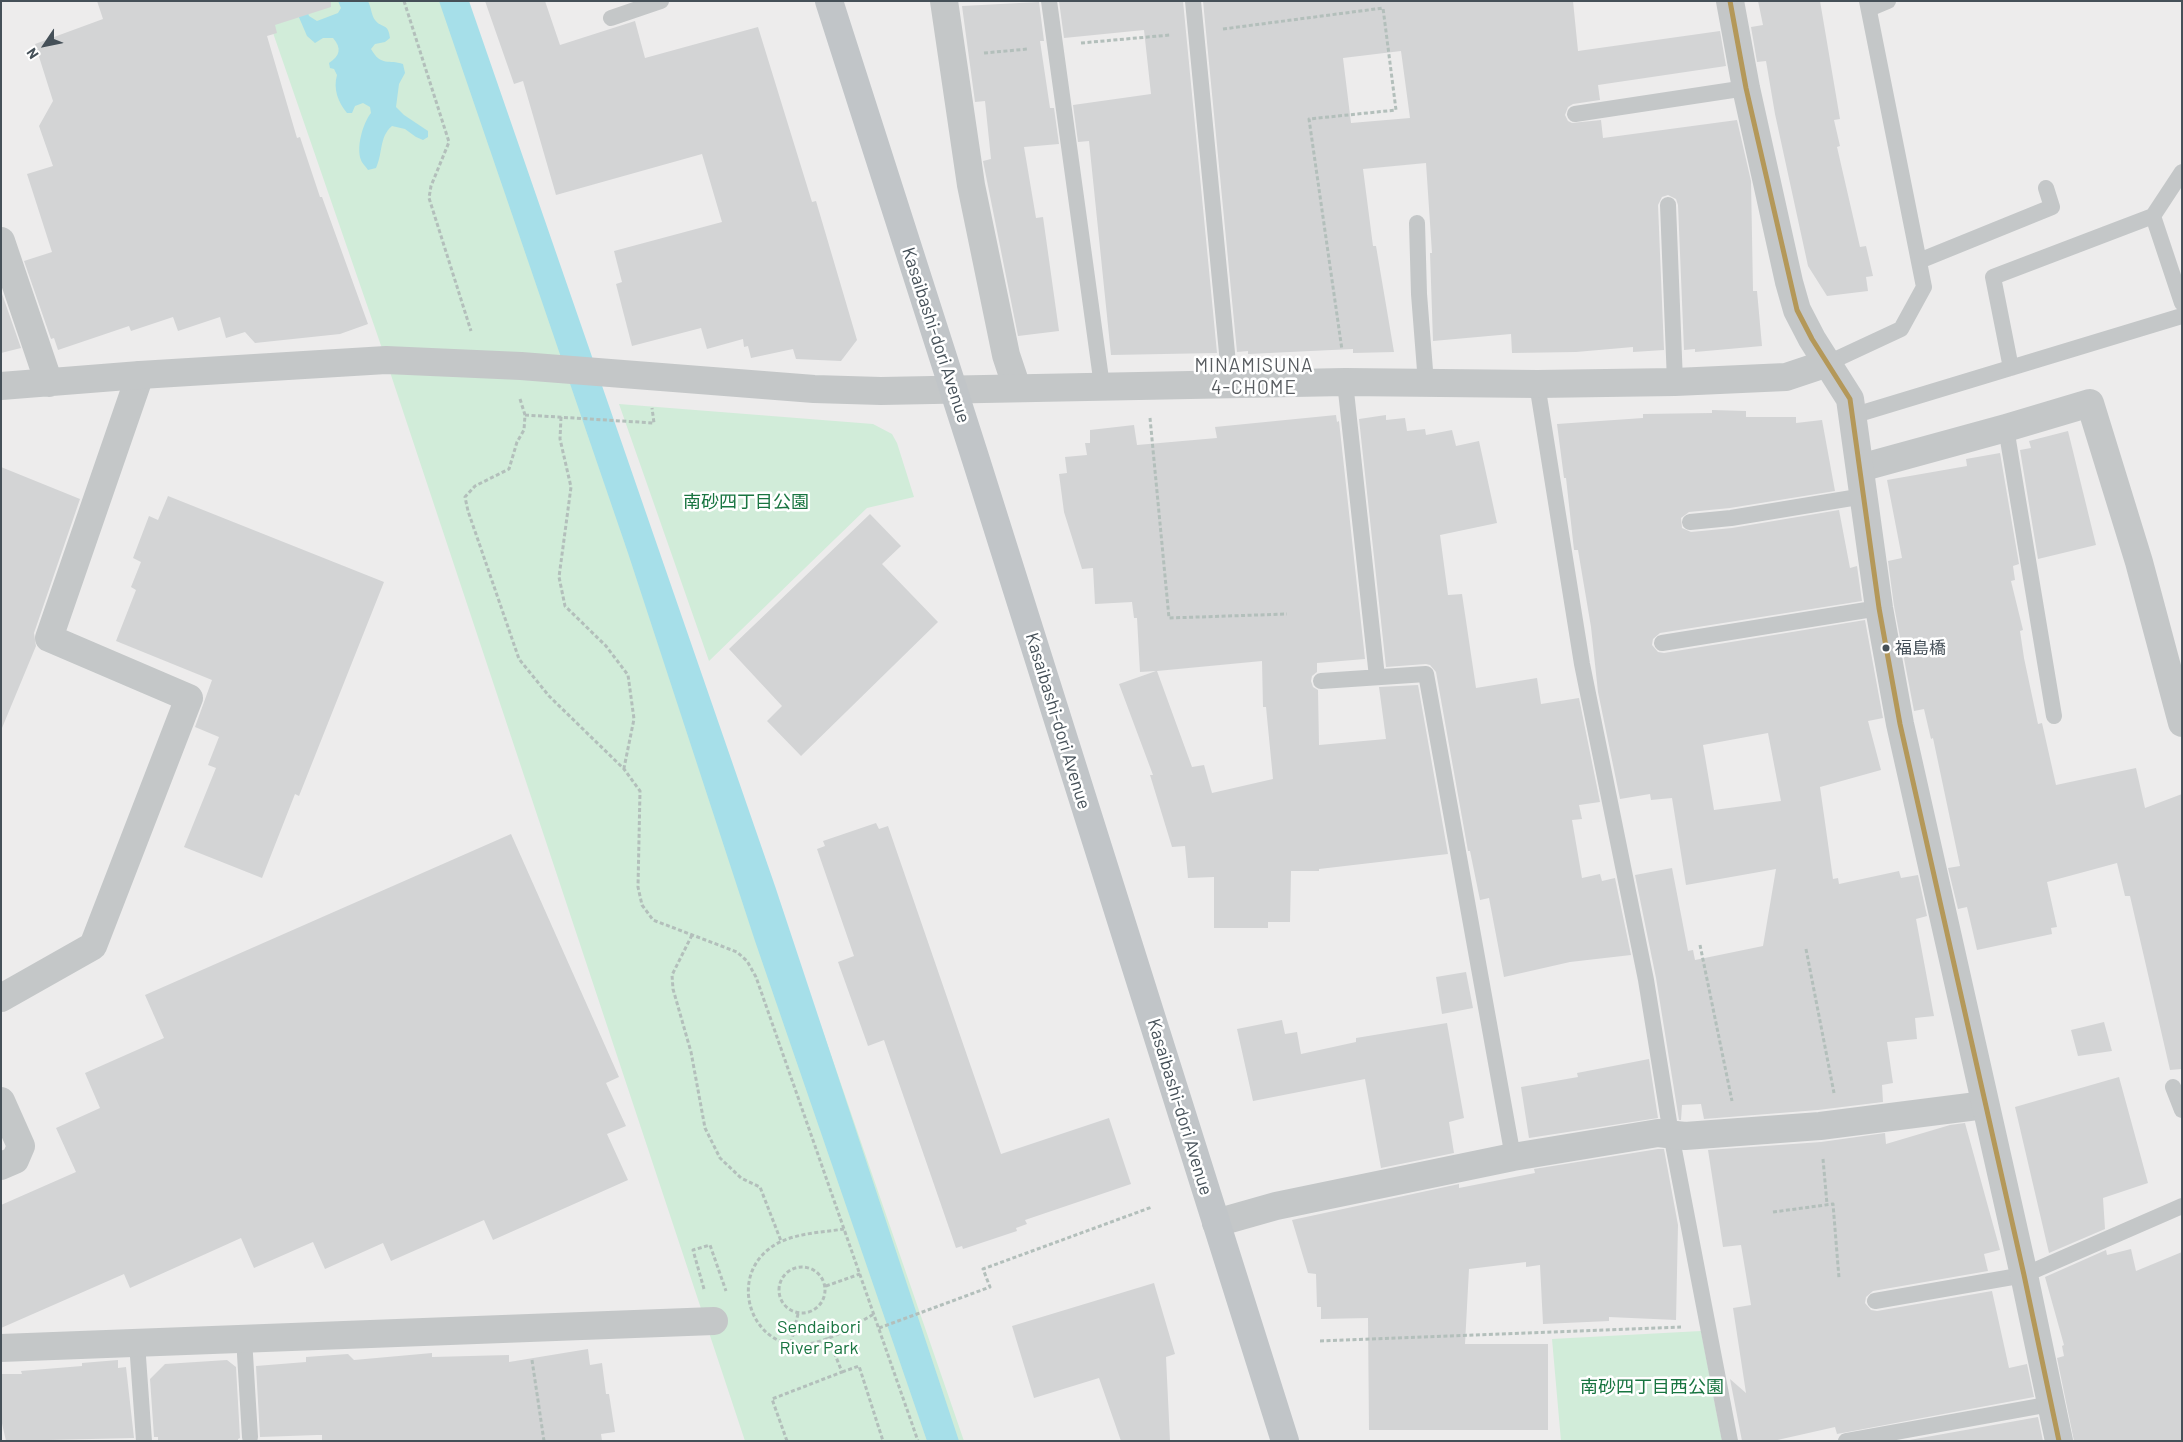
<!DOCTYPE html>
<html>
<head>
<meta charset="utf-8">
<style>
	body { margin:0 }
	#map { position:relative; width:2183px; height:1442px; overflow:hidden; background:#edecec; font-family:Barlow,sans-serif }
	canvas { display:block }
	.frame { position:absolute; inset:0; border:2px solid #455058; pointer-events:none }
	.north { position:absolute; left:20px; top:20px; width:50px; height:50px; -webkit-text-stroke:4px #fff; paint-order:stroke; rotate:236deg; font-size:14px; font-weight:700; line-height:20px; text-align:center; color:#455058 }
	.north::after { content:''; display:block; margin:auto; width:18px; height:22px; background:#455058; clip-path:polygon(50% 0,100% 100%,50% 72%,0 100%) }
</style>
</head>
<body>
<div id="map">
<canvas width="2183" height="1442"></canvas>
<div class="frame"></div>
<div class="north">N</div>
</div>
<script>
const ctx = document.querySelector('canvas').getContext('2d');
ctx.lineJoin = 'round';
function fill(path, color) { ctx.fillStyle = color; ctx.fill(path, 'evenodd'); }
function trace(path, color, width, dash) { ctx.strokeStyle = color; ctx.lineWidth = width; ctx.lineCap = dash ? 'butt' : 'round'; ctx.setLineDash(dash || []); ctx.stroke(path); }
function write(font, color, halo, rows, align = 'center') {
  ctx.font = font + ' Barlow,"Noto Sans JP",sans-serif'; ctx.lineWidth = 5; ctx.setLineDash([]); ctx.textBaseline = 'middle'; ctx.strokeStyle = halo; ctx.fillStyle = color; for (const [text, x, y, turn = 0] of rows) {
    ctx.save(); ctx.translate(x, y); ctx.rotate((+turn || 0) * Math.PI / 180); ctx.textAlign = isNaN(turn) ? turn : align; if (halo) ctx.strokeText(text, 0, 0); ctx.fillText(text, 0, 0); ctx.restore();
  }
}
const green = new Path2D(`
	M262,1h206l496,1440h-219l-359,-1081z
	M619,404l254,20 19,10 5,9 17,54 -47,11 -158,153z
	M1701,1331l21,110h-161l-9,-102z`);
const water = new Path2D(`
	M338,1h30c3,6 4,16 7,19 7,9 13,2 15,18l-5,4 -10,2 -4,5c10,18 18,10 32,15l2,9 -6,11 -3,23 8,8 24,16v6l-5,3 -7,-3 -11,-8 -13,-3c-13,11 -9,27 -16,42l-8,2c-2,-3 -6,-7 -7,-10 -5,-13 2,-37 10,-47l-1,-6 -7,-4 -8,3 -3,7h-5c-9,-11 -14,-24 -10,-38l-3,-6 -4,-1 -1,-5c11,-7 13,-15 4,-25h-10l-8,5 -8,-7 -9,-21 8,-7 3,8 8,5 21,-8 3,-5z
	M439,1h30l306,885 184,555h-32l-172,-500 -127,-388z`);
const building = new Path2D(`
	M97,1h234v6l-56,18 2,8 -10,3 30,102 3,-1 20,60h2l46,127 -28,10 -85,9 -10,-11 -19,6 -6,-21 -42,14 -5,-14 -42,14 -2,-5 -71,24 -4,-12 -3,1 -27,-78 28,-9 -25,-78 26,-8 -14,-40 14,-25 -18,-57 68,-25z
	M485,1h60l15,44 75,-24 10,37 113,-31 54,175 4,-1 41,139 -16,21 -45,-2 -3,-10 -42,9 -3,-12 -4,1 -1,-8 -36,10 -6,-21 -69,18 -16,-62 6,-2 -8,-31 108,-29 -20,-68 -146,41 -33,-114 -9,3z
	M1059,1h124l34,352 -106,2 -22,-214 -11,1 -5,-37 78,-11 -7,-64 -80,8z
	M1203,1h370l5,50 142,-20 6,35 -128,19 2,15 -27,4 -5,3 -3,8 3,6 4,2 29,-3 2,18 134,-18 14,61 2,110h4l5,55 -67,6v-3l-11,1 -6,-145 -2,-6 -8,-4 -6,2 -4,8 6,145 -31,2v-5l-57,5 -64,1 -1,-19 -78,7 -3,-88h2l-6,-90 -63,6 10,77h3l18,106 -41,1v-4l-105,5v-3l-11,1zM1401,51l9,67 -59,5 -8,-65z
	M1758,1h62l20,118 -6,1 6,26 -3,1 23,100 6,-1 7,30 -7,1 2,14 -41,5 -19,-30 -33,-152 -9,-53 -9,1 -6,-35 12,-2z
	M1039,2l5,39h-4l10,67h4l5,36 -35,3 12,71 7,-1 16,114 -41,5 -35,-175 8,-2 -6,-58 -10,1 -13,-96z
	M1,291l20,57 -20,5z
	M1712,410l34,1v6h50v6l26,-3 13,71 -105,17 -41,4 -8,6 1,10 9,4 41,-4 107,-18 11,58 7,-2 5,35 -202,32 -7,6 -1,6 6,7 6,1 201,-33 18,98 -15,3 13,49 -61,17 13,92 5,-1 1,6 60,-13 2,7 17,-3 9,41 -11,3 18,97 -19,2 2,21 -30,3 6,41 -11,2 1,17 -65,8 -114,9 -3,-15 -19,1 -1,15h-2l-23,-142 -21,-103 37,-7 16,83 5,-1 2,10 68,-14 13,-77 -90,16 -14,-87 -21,2 -1,-6 -30,5 -22,-107 -7,-65 -13,-77h-4l-8,-72h-2l-7,-54 86,-6v-4l69,-1zM1768,733l13,68 -67,9 -11,-65z
	M1336,415l1,7 2,-1 26,238 -48,4v9l-5,4 -1,5 2,6 5,3 1,55 67,-6 -7,-52 39,-2 30,169 -129,15v2h-28l-1,51h-22v6h-54v-51l-26,1 -3,-32 -13,1 -22,-72h3l-34,-91 37,-13 -16,1 -3,-54h-3l-2,-16 -37,2 -2,-36 -11,1 -18,-57 -5,-38 8,-1 -2,-16 22,-2 -2,-12h5v-13l44,-5 3,20 80,-7 -2,-11zM1262,661l1,46h3l7,72 -61,14 -8,-28 -12,2 -35,-96z
	M1386,415v5l19,-2 2,13 18,-2 1,6 26,-5 4,16 23,-5 18,82 -57,12 8,60 14,-1 14,94 61,-10 4,26 38,-6 21,104 -21,3 3,14 -10,1 10,58 18,-4 2,7 13,-3 16,77 -61,7 -66,15 -15,-79 -9,2 -10,-49h-2l-32,-179 -6,-7 -4,-1 -40,3 -27,-248z
	M2068,431l28,114 -58,14 -18,-109 11,-2 -2,-7z
	M2000,453l19,111 -6,2 2,14 -4,1 12,49 -3,1 4,27 14,66 4,-1 14,62 80,-17 9,40 37,-14v275l-12,1 -40,-174h-5l-8,-33 -70,19 10,45 -6,1 1,6 -75,16 -10,-43 -9,2 -10,-41 12,-2 -27,-128 -2,1 -7,-30 -10,2 -20,-105 -6,-45 14,-3 -15,-78 80,-14 -1,-7z
	M1,467l79,32 -46,134 2,13 -34,82z
	M168,496l216,86 -85,214 -4,-2 -33,84 -78,-31 32,-79 -8,-3 11,-28 -24,-10 17,-47 -96,-39 20,-51 -5,-3 10,-25 -8,-4 16,-42 9,4z
	M870,514l31,32 -19,18 56,58 -137,134 -34,-35 15,-15 -53,-57z
	M876,823l3,6 9,-3 113,328 108,-36 22,66 -106,36 2,4 -11,4 1,3 -54,18 -1,-3 -6,2 -72,-208 -16,6 -30,-84 16,-6 -37,-107 8,-3 -2,-5z
	M511,834l108,243 -13,6 20,43 -19,8 21,46 -135,60 -9,-20 -93,41 -8,-18 -58,26 -12,-27 -59,26 -13,-30 -111,50 -6,-14 -123,54v-123l75,-33 -20,-44 44,-20 -15,-35 79,-35 -19,-43z
	M1466,972l7,36 -31,6 -6,-37z
	M1282,1020l3,14 12,-2 4,22 55,-12v-4l91,-15 17,95 -15,4 5,31 -73,15 -16,-89 -112,22 -16,-72z
	M2104,1022l8,29 -34,5 -7,-26z
	M1649,1059l9,59 -129,20 -8,-51 57,-10 -1,-4z
	M2119,1077l29,106 -45,15 2,31 -56,24 -34,-146z
	M1965,1123l35,127 -16,4 4,17 -115,20 -7,6 -1,6 6,7 6,1 115,-20 17,77 18,-4 7,33 -197,37 -2,-7 -62,14h-31l-12,-62 16,14 -13,-85 18,-3 -10,-60 -18,2 -15,-97 113,-8 64,-9 1,11 64,-19z
	M1658,1149h6l14,76 -2,95 -67,-3v4l-66,3 -3,-59 -14,2v-5l-57,7 -4,75h83v86h-179l-1,-112 -47,1v-12h-4l-1,-33 -8,-1 -16,-53 167,-36v4l76,-15 -1,-4z
	M2131,1249l5,22 46,-19v189h-108l-17,-83 7,-2 -2,-10 2,-1 -19,-68 61,-27 1,5z
	M1154,1283l21,71 -9,3 4,84h-49l-22,-63 -65,20 -22,-72z
	M588,1349l2,16 12,-2 4,31h3l6,38 -14,2 1,7h-280v-6h-5l-57,2 -4,-71 50,-4v-5l42,-3 6,6 78,-7v4l77,-2v7z
	M118,1360v8l8,-1 8,71 -128,3 -5,-22v-45h21l-1,-3 61,-5v-3z
	M227,1360l9,7 4,71 -2,1v2h-80v-4h-4l-4,-58 15,-15z
	M2038,1417l5,24h-139z`);
const path = new Path2D(`
	M404,1l45,141 -18,44 -2,12 42,133
	M1223,29l160,-21 13,102 -87,9 33,231
	M1081,43l89,-8
	M984,53l44,-4
	M520,399l5,16 -1,15 -7,12 -8,27 -34,17 -10,11 3,14 51,148 30,37 75,73 16,22 -2,96 4,18 11,15 84,32 10,9 9,16 162,464
	M525,415l129,8 -2,-15
	M561,417l-1,22 11,48 -12,90 6,29 41,40 22,29 6,44 -10,49
	M1150,418l19,200 118,-4
	M692,935l-20,40 1,14 18,63 14,76 15,30 21,20 19,9 21,54
	M1700,945l32,156
	M1806,949l28,144
	M1823,1159l4,45
	M1773,1212l60,-8 6,74
	M844,1229c-20,3 -45,4 -64,13 -58,29 -29,112 28,102 24,-4 45,-18 66,-30
	M779 1290a23 23 0 1 1 46 0a23 23 0 1 1-46 0Z
	M826,1286l34,-12
	M704,1289l-11,-39 17,-5 16,46
	M879,1328l111,-41 -7,-18 169,-62
	M1320,1341l361,-14
	M791,1343l7,-29
	M532,1360l12,81
	M842,1372l17,-6 24,75
	M787,1441l-15,-42 70,-27 -14,-35`);
const service = new Path2D(`
	M1049,1l53,385
	M1193,1l37,383
	M1869,9l19,-8
	M611,18l50,-17
	M1575,114l171,-26
	M1668,205l7,177
	M2153,216l29,87
	M1417,223l2,71 7,89
	M1919,261l133,-54 -6,-19
	M1828,363l73,-34 23,-42 -57,-286
	M2011,368l-18,-91 160,-61 29,-44
	M1345,382l32,295
	M1537,384l45,280 64,316 25,154 59,307
	M1852,416l330,-100
	M2006,428l48,288
	M1690,522l41,-4 133,-22
	M1662,643l217,-35
	M1321,681l105,-7 87,483
	M2173,1087l9,23
	M1875,1301l149,-26 158,-69
	M244,1338l6,99
	M137,1343l7,98
	M1846,1441l205,-37`);
const minor = new Path2D(`
	M944,1l27,184 35,170 11,33
	M1860,468l146,-40 84,-25 49,159 43,161
	M1,998l92,-52 96,-248 -140,-60 91,-263
	M1216,1223l60,-17 237,-49 145,-24 27,3 135,-10 165,-21
	M1,1348l713,-27`);
const tertiary = new Path2D(`
	M1730,1l16,87 43,194 8,28 15,29 38,60 29,209 21,116 124,551 35,166
	M1,241l48,142
	M1,386l139,-11 246,-15 135,6 293,23 67,2 464,-9 192,2 138,-2 111,-5 42,-14
	M1,1101l20,45 -6,14 -14,6`);
const primary = new Path2D(`
	M829,1l147,459 309,981`);
const bus1 = new Path2D(`
	M1730,1l16,87 51,222 15,29 38,60 29,209 21,116 124,551 35,166`);
const markers = [
	[1886,648,4.5,"#455058"]
];
const busNames = [
	["福島橋",1895,648]
];
const streetNames = [
	["Kasaibashi-dori Avenue",936,335,72],
	["Kasaibashi-dori Avenue",1058,721,73],
	["Kasaibashi-dori Avenue",1180,1107,73]
];
const parkNames = [
	["南砂四丁目公園",746,502],
	["Sendaibori",819,1327],
	["River Park",819,1348],
	["南砂四丁目西公園",1652,1387]
];
const neighbourhoodNames = [
	["MINAMISUNA",1254,366],
	["4-CHOME",1254,388]
];
fill(green, '#d1ecd9');
fill(water, '#a6dfe9');
fill(building, '#d3d4d5');
trace(path, '#b3bfbb', 3, [4, 2.5]);
trace(service, '#c4c7c8', 16);
trace(minor, '#c4c7c8', 28);
trace(tertiary, '#c4c7c8', 28);
trace(primary, '#c1c5c8', 28);
trace(bus1, '#b49859', 5);
for (const [x, y, r, color] of markers) { const dot = new Path2D(); dot.arc(x, y, r, 0, 2 * Math.PI); ctx.fillStyle = color; ctx.fill(dot); trace(dot, '#fff', 2); }
write('17px', '#455058', '#fff', busNames, 'left');
write('18px', '#455058', '#fff', streetNames);
write('18px', '#197541', '#fff', parkNames);
ctx.letterSpacing = '1px';
write('19px', '#585c60', '#fff', neighbourhoodNames);
ctx.letterSpacing = '0px';
</script>
</body>
</html>
